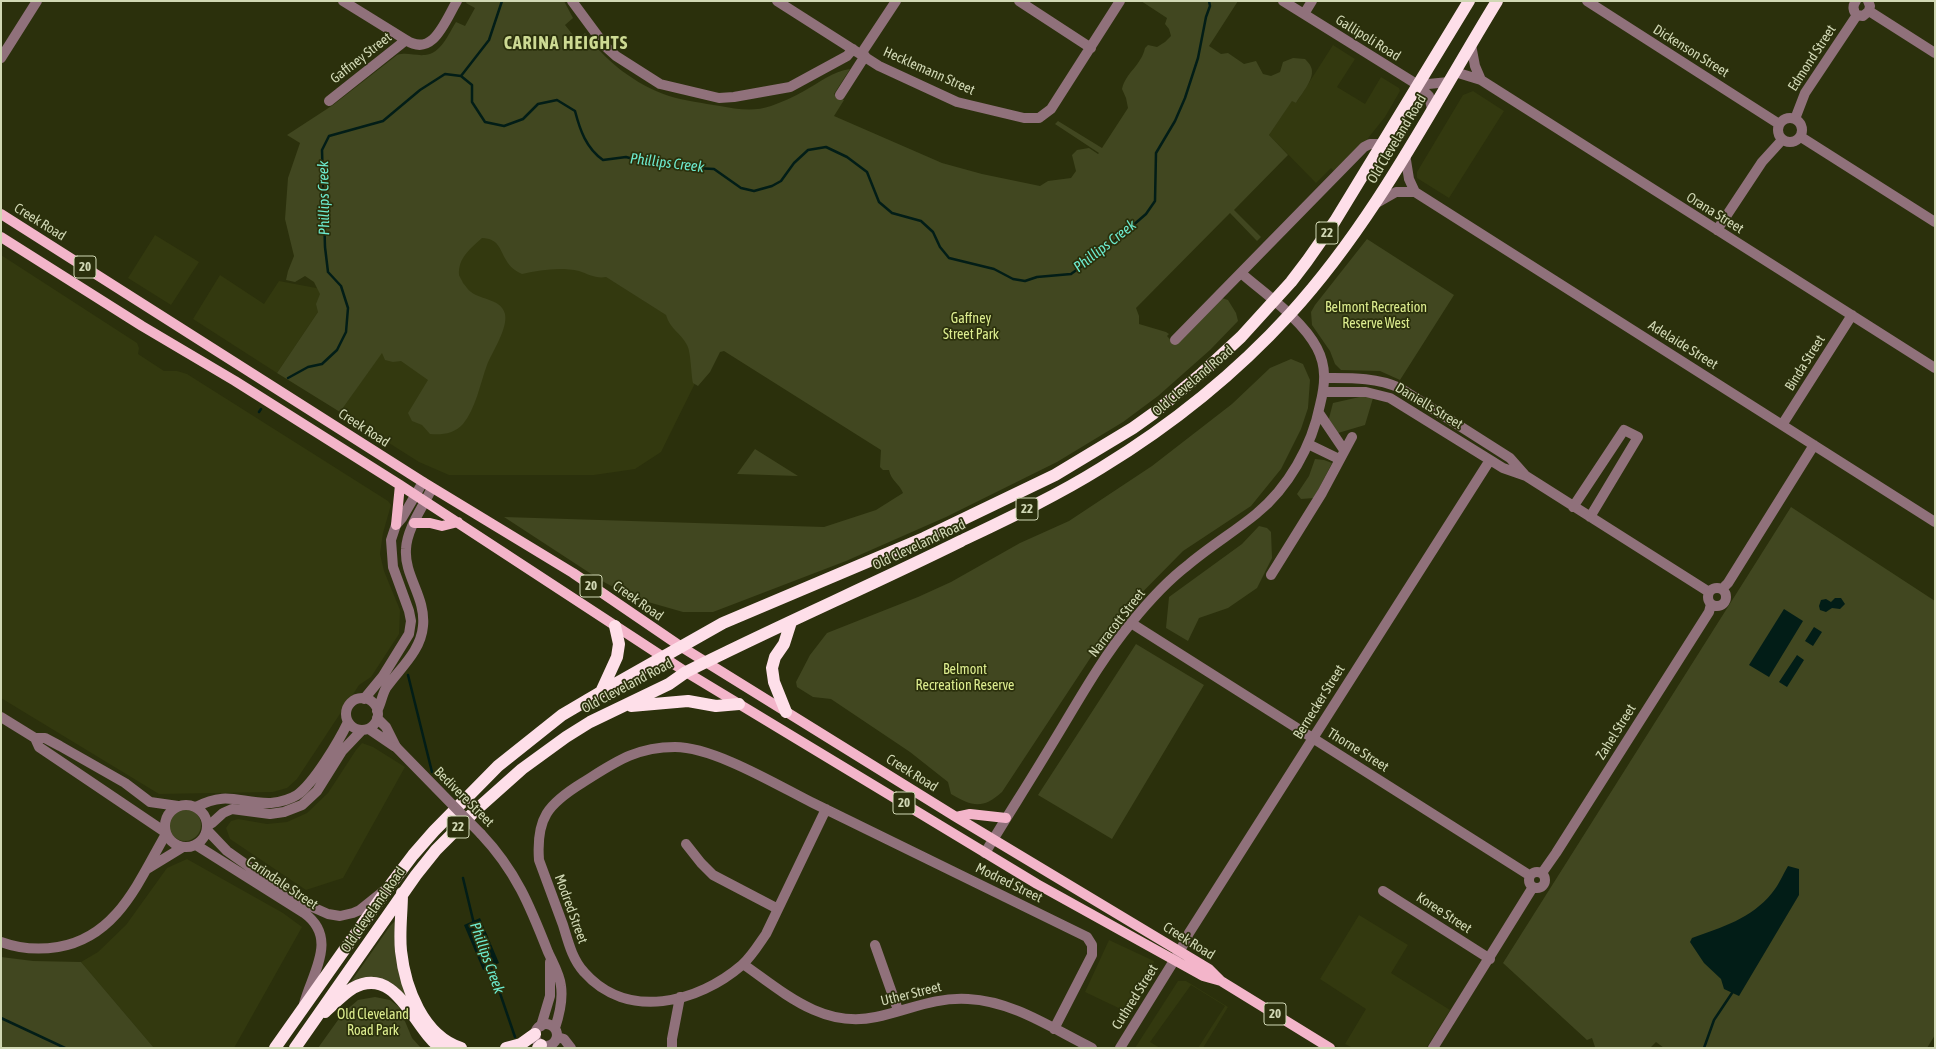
<!DOCTYPE html>
<html>
<head>
<meta charset="utf-8">
<style>
	body { margin:0 }
	#map { position:relative; width:1936px; height:1049px; overflow:hidden; background:#2b300c; font-family:"Asap Condensed",sans-serif }
	canvas { display:block }
	.frame { position:absolute; inset:0; border:2px solid #d1d8b5; pointer-events:none }
</style>
</head>
<body>
<div id="map">
<canvas width="1936" height="1049"></canvas>
<div class="frame"></div>
</div>
<script>
const ctx = document.querySelector('canvas').getContext('2d');
ctx.lineJoin = 'round';
function fill(path, color) { ctx.fillStyle = color; ctx.fill(path, 'evenodd'); }
function trace(path, color, width, dash) { ctx.strokeStyle = color; ctx.lineWidth = width; ctx.lineCap = dash ? 'butt' : 'round'; ctx.setLineDash(dash || []); ctx.stroke(path); }
function write(font, color, halo, rows, align = 'center') {
  ctx.font = font + ' "Asap Condensed",sans-serif'; ctx.lineWidth = 3.5; ctx.setLineDash([]); ctx.textBaseline = 'middle'; ctx.strokeStyle = halo; ctx.fillStyle = color; for (const [text, x, y, turn = 0] of rows) {
    ctx.save(); ctx.translate(x, y); ctx.rotate((+turn || 0) * Math.PI / 180); ctx.textAlign = isNaN(turn) ? turn : align; if (halo) ctx.strokeText(text, 0, 0); ctx.fillText(text, 0, 0); ctx.restore();
  }
}
const built = new Path2D(`
	M1333,45l22,14 -18,28 28,17 16,-27 18,11 1,3 -15,26 -20,25 -30,30 -4,-4 -15,15 -47,-48 23,-35 4,3z
	M1473,91l31,20 -55,87 -32,-20v-6l46,-77z
	M486,201l228,144 -53,107 -26,17 -41,6h-145l-30,-13 -79,-50z
	M155,235l44,27 -28,43 -43,-27z
	M1,255l136,88 2,5 -1,6 26,17h13l10,3 201,127 3,4 -8,28 -3,21 4,17 16,39 -1,24 -28,43 -12,8 -62,94 -10,9 -14,4 -114,2 -158,-96z
	M220,275l44,29 15,-23 53,10 -55,82 -84,-54z
	M362,743l11,4 32,20 -62,111 -37,12 -76,-51 -4,-11 5,-7 7,-2 29,5 20,-2 20,-9 21,-20 28,-43z
	M187,859l96,54 19,14 -68,121h-80l-73,-86 17,-10 28,-27 41,-57z
	M1359,915l49,30 -17,28 59,37 -24,38h-73l-8,-4 21,-35 -46,-30z
	M1109,940l45,21 -1,9 -26,42 -42,-20z
	M1178,981h8l42,26 -25,41h-5l27,-42 -34,-21 -41,57 10,6h-25z`);
const green = new Path2D(`
	M467,1h97l9,17 -8,7 12,15 8,-7c20,28 51,52 84,63 16,5 34,7 51,10 16,3 34,6 51,0 11,-4 23,-9 33,-15 15,-8 29,-20 46,-22l-16,25 10,6 -10,16 108,47 40,11 58,12 8,-5 23,-3 5,-7 -4,-16 5,-5 12,-2 9,6 1,-1 -44,-29 3,-3 44,27 26,-40 -2,-10 -4,-9c4,-17 19,-23 23,-41l3,-3 9,2 8,-5 6,-6 -2,-7 -4,-5 2,-6 -26,-17h97l-29,45 12,8 7,-1 16,11 12,-3 7,13 8,2 9,-4 3,-10 10,-4 12,1c2,2 5,5 6,8 5,11 -10,27 -15,36l-4,-2 -23,34 19,20 -54,55 27,27 -4,4 -27,-28 -94,95 3,8v8l27,8 3,2 -2,2 7,8 48,-46 6,2 8,13 2,8 -28,29 -52,46 -35,26 -66,40 -111,55 -100,44 -133,51h-30l-49,-14 -32,-17 -98,-64 320,10 52,-17 27,-17c-3,-9 -12,-12 -14,-23h-6l-3,-3 1,-17 -157,-99 -4,1 -10,20 -12,14 -5,-3c-2,-9 -2,-31 -6,-38 -7,-13 -17,-16 -21,-30l-60,-38c-10,2 -18,-3 -27,-6 -20,-4 -38,-1 -57,3 -7,-3 -12,-7 -16,-14 -7,-12 -7,-21 -24,-22 -12,11 -24,20 -23,37 1,3 3,5 4,8 3,3 5,7 8,9 11,8 30,7 34,22 3,15 -13,38 -18,51 -7,19 -11,43 -24,59 -9,10 -21,11 -33,10l-8,-9 -10,-4 -4,-8 20,-33 -27,-19 -8,1 -8,-2 -3,-7 -42,59 -63,-39 41,-61 -2,-8 4,-10 -6,-12 -9,-6 -10,6 -9,-2 2,-9 6,-15 -9,-37 3,-41 12,-35 -13,-8 46,-30 64,-50c10,-3 18,1 28,0 16,-1 24,-22 31,-33l9,4 10,-18 -9,-5z
	M1367,239l87,56 -54,85 -20,-9 -39,-1 -6,-6 -5,-13 -18,-26 -1,-13 4,-7z
	M1291,359l12,5 7,16 -2,28 -7,21 -20,40 -30,37 -68,45 -67,68 -114,173c-20,18 -30,14 -51,2l-3,-12 -38,-30 -79,-53 -18,-2 -16,-10 -1,-5 14,-27 17,-22 91,-36 33,-15 69,-39 49,-22 83,-55 80,-62 38,-36z
	M1364,396l9,2 -8,27 -27,8 -10,-11 5,-19z
	M755,449l43,27 -61,-2z
	M1315,459l9,1 8,3 -18,35 -13,1 -4,-5 12,-18z
	M1791,507l144,94v434l-8,13h-263l-8,-6 -6,6 -55,-1 -3,-9 -5,2 -84,-77z
	M1259,526l8,2 4,4 1,26 -15,30 -29,20 -29,10 -11,23 -22,-13 3,-31 73,-53z
	M1136,644l68,41 -92,154 -74,-44z
	M169 825a16 16 0 1 1 32 0a16 16 0 1 1-32 0Z
	M396,920l15,80 -13,-9 -50,-5 42,-60z
	M1,957l32,4 48,1 73,86h-153z
	M375,997l15,3 9,7 13,31 9,10h-103l25,-35 15,-13z`);
const water = new Path2D(`
	M1835,598h6l4,6 -5,5 -8,-1 -6,4 -6,-2 -1,-4 2,-6 5,-1 5,3z
	M1784,609l19,12 -34,56 -20,-12z
	M1814,627l8,5 -9,14 -8,-5z
	M1797,655l7,5 -17,27 -8,-5z
	M1788,866l11,3v26l-60,101 -15,-7 -3,-10 -17,-16 -14,-21 2,-4c30,-11 59,-19 80,-45 7,-8 11,-19 16,-27z
	M480,918l19,45 -16,7 -19,-45z`);
const stream = new Path2D(`
	M461,76l28,-36 13,-39
	M288,378l20,-11 14,-3 15,-14 9,-18 2,-24 -7,-22 -13,-14 -3,-25 -3,-97 7,-14 54,-15 37,-31 25,-16 16,2 11,9v17l13,20 19,4 19,-7 15,-15 19,-4 18,11c5,19 11,37 28,49l23,-3 23,6 28,4 37,2 27,19 13,3 18,-5 9,-5 13,-18 14,-13 18,-3 21,10 20,15 12,30 13,11 29,8 12,11 7,15 9,11 45,11 19,10 12,2 12,-4 34,-3 37,-27 38,-33 9,-13 1,-48 19,-32 10,-23 13,-40 8,-41 4,-11 -1,-5
	M259,412l2,-3
	M408,675l24,97
	M463,878l11,46
	M490,964l25,73
	M1,1018l64,30
	M1704,1048l10,-28 18,-27`);
const minor = new Path2D(`
	M343,1l63,39
	M572,1l34,46 10,9 44,28 59,14 15,-1 56,-10 57,-31 6,-7
	M777,1l102,65 78,36 67,16h15l12,-9 69,-108
	M1019,1l72,47
	M1283,1l135,84 11,11 3,13
	M1587,1l192,123
	M1856,1c-4,5 -3,10 1,14l6,1 6,-5 1,-5 -2,-5
	M1869,11l66,42
	M1304,14l8,-13
	M1471,45l4,21 6,14
	M861,54l35,-53
	M1,58l36,-57
	M1455,72l26,8 454,288
	M1418,85l31,-3
	M840,95l25,-39
	M329,101l77,-61c27,18 39,-19 51,-39
	M1778 130a12 12 0 1 1 24 0a12 12 0 1 1-24 0Z
	M1795,119l10,-26 52,-78
	M1801,137l134,85
	M1405,154l4,25 6,13
	M1375,204l21,-12h19l520,330
	M1717,230l45,-68 20,-22
	M1175,340l189,-193 6,-3h12
	M1325,378c25,0 51,-1 75,10l110,70 15,17
	M1323,392h43l24,6 113,70 23,8 183,116
	M1319,413l25,37
	M1782,425l70,-110
	M1308,444l31,15
	M1573,507l51,-77 14,7 -48,80
	M1271,575l51,-82 30,-56
	M1708 597a9 9 0 1 1 18 0a9 9 0 1 1-18 0Z
	M1722,589l6,-6 86,-138
	M1131,623l398,252
	M346 714a16 16 0 1 1 32 0a16 16 0 1 1-32 0Z
	M364,699l19,-23 26,-42 2,-13 -2,-10 -16,-44 -2,-27 5,-15 6,-7 21,-36
	M377,711c4,-7 5,-16 9,-23 14,-20 35,-37 37,-62 3,-29 -19,-50 -17,-77 1,-21 17,-42 26,-61
	M1,717l34,21 4,9 126,85
	M377,718l9,9 10,20
	M369,729l25,17
	M35,738h10l15,8 65,37 25,19 28,4
	M165 826a21 21 0 1 1 42 0a21 21 0 1 1-42 0Z
	M196,807c32,-17 44,-3 75,-4 9,-1 18,-3 26,-8 17,-12 42,-54 51,-73
	M826,809l-60,125c-7,10 -14,22 -24,31 -44,38 -115,56 -158,7 -12,-13 -16,-31 -21,-47 -8,-22 -16,-43 -24,-65 -3,-42 9,-56 43,-77 32,-20 53,-36 93,-36 39,0 102,38 138,56 92,45 183,90 274,134l5,8v10l-38,74
	M207,826l5,-3 11,-10 9,-4 38,5 14,-2 18,-7 15,-14 25,-40 20,-21
	M207,830l20,21 24,17 59,38 18,8 12,2 13,-3 7,-3 25,-20
	M481,834c35,37 49,72 67,118 5,11 12,23 13,34 2,14 -2,30 -6,42
	M686,844l15,19 12,12 65,34
	M196,845l108,68c35,25 8,60 0,91
	M985,853c21,-35 43,-69 64,-104 26,-42 50,-87 82,-126 17,-21 36,-42 57,-58 21,-18 46,-33 68,-51 32,-26 56,-68 64,-109 5,-20 7,-38 -3,-57 -15,-29 -52,-54 -76,-75
	M147,869l36,-22
	M1529 880a8 8 0 1 1 16 0a8 8 0 1 1-16 0Z
	M1542,873l14,-20 153,-241 2,-8
	M1383,891l107,68
	M1,942c19,7 38,8 57,5 60,-10 81,-67 108,-113
	M875,945l23,65
	M743,964c40,28 80,65 133,53 33,-7 58,-20 92,-18 45,2 85,30 124,49
	M535 1035a11 11 0 1 1 22 0a11 11 0 1 1-22 0Z
	M541,1026l9,-30v-34
	M557,1037l7,2 7,9
	M672,1048v-9l8,-42
	M1120,1048l60,-97 9,-18 301,-473
	M1433,1048l100,-161`);
const major = new Path2D(`
	M1,214l422,268 150,91 107,73 276,171 253,152 12,12 109,67
	M1,237l141,89 93,55 165,104 286,187 351,212 166,92 18,5
	M414,523h16l12,3 16,-4
	M396,525l4,-40
	M956,817l14,-3 36,4`);
const highway = new Path2D(`
	M601,692l16,-35 2,-13 -4,-18
	M631,706l57,-5 28,5 23,-2
	M786,712l-12,-30 -2,-14 3,-11 9,-13 7,-22
	M402,893c0,19 -3,39 -1,58 4,37 22,85 60,97
	M325,1012c9,-8 18,-18 28,-24 44,-24 61,42 88,60
	M275,1048l113,-160 25,-33 21,-24 64,-65 64,-51 39,-23 122,-69 201,-85 131,-63 78,-47 21,-15 48,-40 39,-36 50,-55 16,-21 28,-40 134,-220
	M295,1048l121,-173 20,-25 40,-40 46,-41 44,-32 24,-15 79,-38 17,-12c91,-46 184,-86 275,-131 48,-23 95,-45 140,-73 69,-42 135,-95 189,-154 85,-93 142,-207 207,-313
	M506,1048l15,-4 14,-10
	M538,1048l3,-3`);
const minorBridge = new Path2D(`
	M396,747l85,87`);
const shields = [
	[1327,233,22],
	[85,267,22],
	[1027,509,22],
	[591,586,22],
	[904,803,22],
	[458,827,22],
	[1275,1014,22]
];
const shieldNames = [
	["22",1327,233],
	["20",85,267],
	["22",1027,509],
	["20",591,586],
	["20",904,803],
	["22",458,827],
	["20",1275,1014]
];
const streetNames = [
	["Gallipoli Road",1368,38,32],
	["Dickenson Street",1691,51,32],
	["Gaffney Street",361,58,-38],
	["Edmond Street",1812,58,-57],
	["Hecklemann Street",929,71,24],
	["Old Cleveland Road",1397,139,-59],
	["Orana Street",1715,213,32],
	["Creek Road",40,222,32],
	["Adelaide Street",1683,345,32],
	["Binda Street",1805,363,-58],
	["Old Cleveland Road",1193,381,-40],
	["Daniells Street",1429,406,31],
	["Creek Road",364,428,33],
	["Old Cleveland Road",919,545,-25],
	["Creek Road",638,601,35],
	["Narracott Street",1117,623,-52],
	["Old Cleveland Road",627,686,-28],
	["Bernecker Street",1319,702,-58],
	["Zahel Street",1616,732,-58],
	["Thorne Street",1358,750,32],
	["Creek Road",912,773,32],
	["Bedivere Street",464,797,45],
	["Carindale Street",282,883,34],
	["Modred Street",1009,883,26],
	["Modred Street",571,909,70],
	["Old Cleveland Road",373,910,-55],
	["Koree Street",1444,913,33],
	["Creek Road",1189,941,32],
	["Uther Street",911,994,-14],
	["Cuthred Street",1135,997,-58]
];
const parkNames = [
	["Belmont Recreation",1376,308],
	["Reserve West",1376,324],
	["Gaffney",971,319],
	["Street Park",971,335],
	["Belmont",965,670],
	["Recreation Reserve",965,686],
	["Old Cleveland",373,1015],
	["Road Park",373,1031]
];
const waterNames = [
	["Phillips Creek",667,163,7],
	["Phillips Creek",324,198,-91],
	["Phillips Creek",1105,246,-38],
	["Phillips Creek",487,958,70]
];
const districtNames = [
	["CARINA HEIGHTS",566,43]
];
fill(built, '#33390f');
fill(green, '#414720');
fill(water, '#021d17');
trace(stream, '#021d17', 2.5);
trace(minor, '#90717b', 10);
trace(major, '#f3b5ca', 10);
trace(highway, '#fedfe9', 12);
trace(minorBridge, '#90717b', 10);
for (const [x, y, w] of shields) { const box = new Path2D(); box.roundRect(x - w / 2, y - 11, w, 22, 3); ctx.fillStyle = '#2b300c'; ctx.fill(box); trace(box, '#d1d8b5', 1); }
write('bold 13px', '#d1d8b5', null, shieldNames);
write('14px', '#d1d8b5', '#2b300c', streetNames);
write('14px', '#dded8f', '#2b300c', parkNames);
write('italic 15px', '#6debcf', '#2b300c', waterNames);
ctx.letterSpacing = '1px';
write('bold 18px', '#cdda93', '#2b300c', districtNames);
ctx.letterSpacing = '0px';
</script>
</body>
</html>
